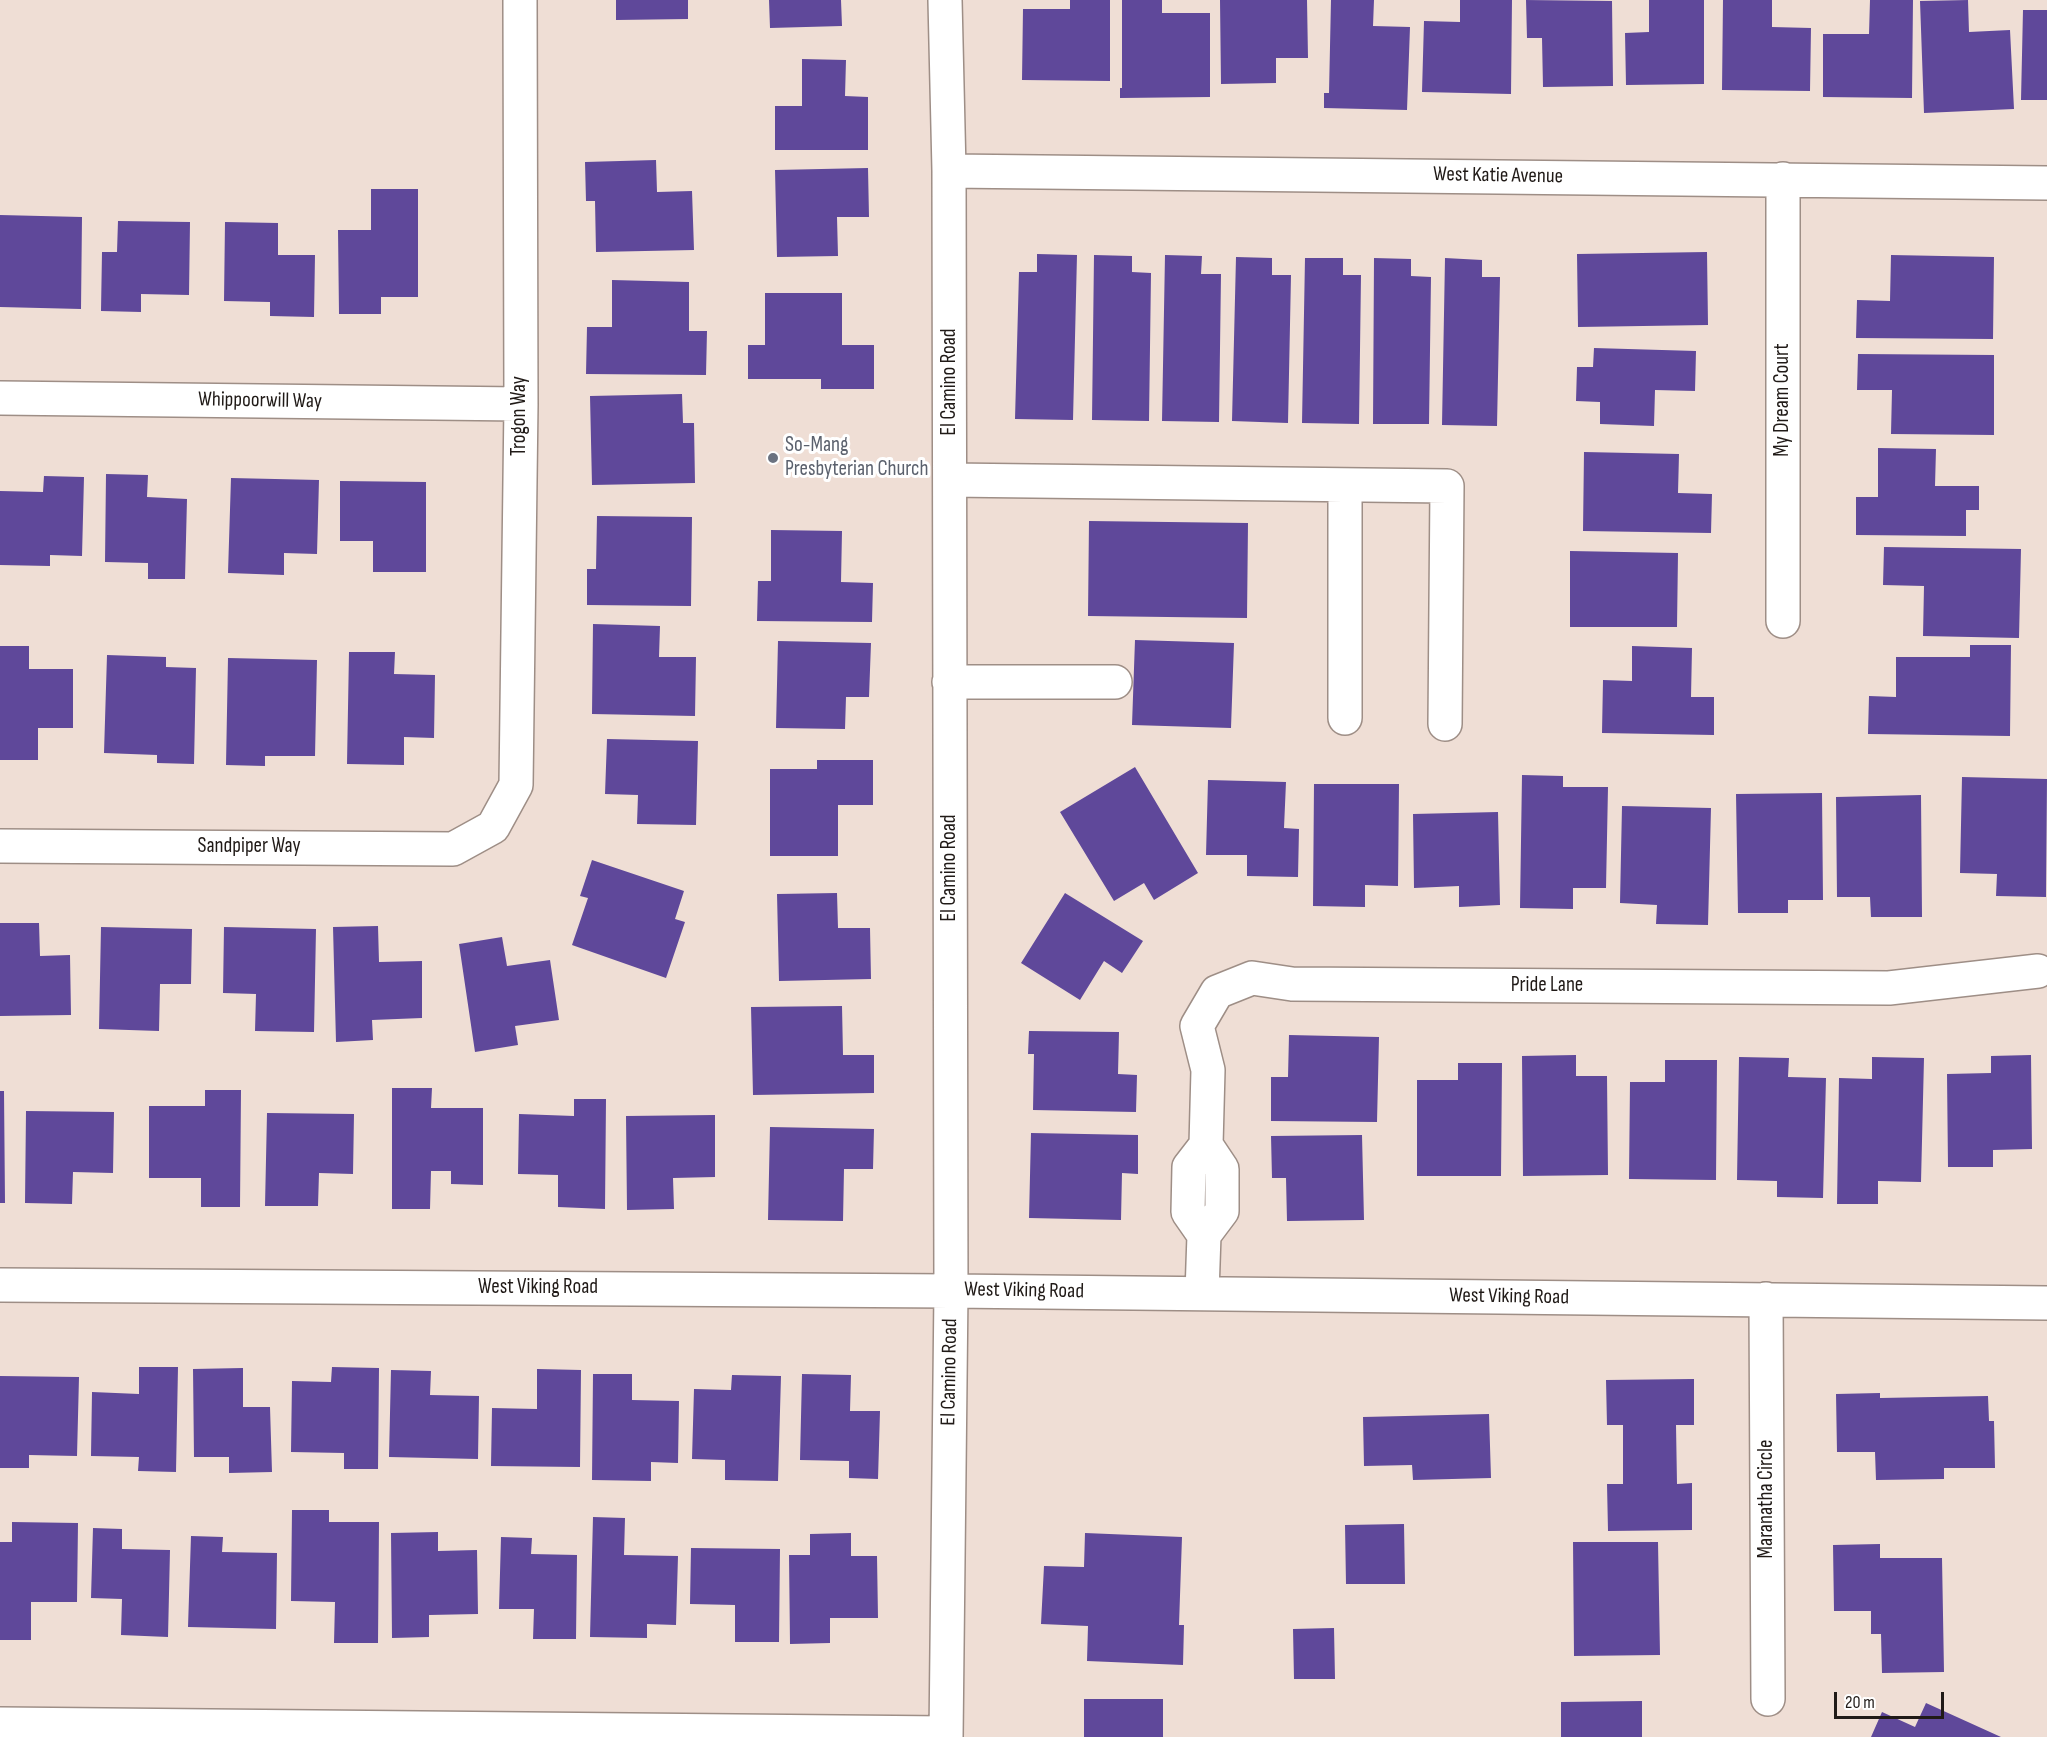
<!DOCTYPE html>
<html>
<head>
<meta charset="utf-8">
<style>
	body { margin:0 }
	#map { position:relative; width:2047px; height:1737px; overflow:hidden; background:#efded5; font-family:"Sofia Sans Condensed",sans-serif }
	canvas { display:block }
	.scale { position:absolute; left:1834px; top:1692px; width:110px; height:27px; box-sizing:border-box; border:3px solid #201a17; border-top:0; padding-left:8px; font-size:18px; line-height:21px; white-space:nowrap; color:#201a17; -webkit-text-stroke:4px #fff; paint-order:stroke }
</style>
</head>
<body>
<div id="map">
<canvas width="2047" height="1737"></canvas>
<div class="scale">20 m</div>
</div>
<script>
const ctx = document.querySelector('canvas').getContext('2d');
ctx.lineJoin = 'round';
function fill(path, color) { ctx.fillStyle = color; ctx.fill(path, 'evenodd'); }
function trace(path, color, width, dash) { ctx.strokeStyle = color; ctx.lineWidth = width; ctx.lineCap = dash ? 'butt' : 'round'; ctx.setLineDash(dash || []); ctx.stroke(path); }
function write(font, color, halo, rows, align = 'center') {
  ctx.font = font + ' "Sofia Sans Condensed",sans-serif'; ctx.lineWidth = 6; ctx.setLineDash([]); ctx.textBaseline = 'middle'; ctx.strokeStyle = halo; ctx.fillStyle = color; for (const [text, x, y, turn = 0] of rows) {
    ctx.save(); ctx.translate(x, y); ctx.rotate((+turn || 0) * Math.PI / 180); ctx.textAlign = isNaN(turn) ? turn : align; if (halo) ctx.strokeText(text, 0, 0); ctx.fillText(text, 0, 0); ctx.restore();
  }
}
const building = new Path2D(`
	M616,0h72v19l-72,1z
	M769,0h72l1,26 -72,2z
	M1070,0h40v81l-88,-1 1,-71h47z
	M1122,0h40v13h48v84l-90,1v-10h2z
	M1220,0h87l1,58h-32v25l-55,1z
	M1331,0h43l-1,26 37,1 -3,83 -83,-2v-15h5z
	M1460,0h52l-1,94 -89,-2 2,-71 36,1z
	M1526,0l86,1 1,85 -70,1 -1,-49h-15z
	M1649,0h55v84l-78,1 -1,-52 24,-1z
	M1723,0h49v27l39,1 -1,63 -88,-1z
	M1870,0h43l-1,98 -89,-1v-63h46z
	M1968,0l1,32 41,-2 4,79 -90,4 -4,-112z
	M2023,10h24v90h-26z
	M802,59l44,1 -1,36 23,1v53h-93v-44h27z
	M656,160l1,32 35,-1 2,59 -98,2 -1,-51h-9l-1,-39z
	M868,168l1,49h-32l1,39 -61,1 -2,-87z
	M371,189h47v108h-37v17h-42l-1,-84h33z
	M0,215l82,2 -1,92 -81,-2z
	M118,221l72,1 -1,73 -48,-1v18l-40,-1 1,-59h15z
	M225,222l53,1v32h37l-1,62 -44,-1v-14l-46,-1z
	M1707,252l1,73 -130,2 -1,-73z
	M1037,254l40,1 -4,165 -58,-1 4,-147h18z
	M1094,255l38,1v16l19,1 -2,148 -57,-1z
	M1165,255l37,1 -1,18h20l-2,148 -57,-1z
	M1891,255l103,2 -1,82 -137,-1 1,-38 33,1z
	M1236,257l36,1v17h19l-3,148 -56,-2z
	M1305,258h38v17h18l-2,149 -57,-1z
	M1374,258l37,1v17l20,1 -2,147h-56z
	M1445,258l37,2v17h18l-3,149 -55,-1z
	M612,280l77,2v49h18l-1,44 -120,-1 1,-47h25z
	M765,293h77v52h32v44h-53v-10h-73v-34h17z
	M1594,348l102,3 -1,40 -40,-1 -1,36 -54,-2v-22l-24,-1 1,-34h16z
	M1858,354l136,1v80l-103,-1 1,-44h-35z
	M682,394l1,29h11l1,60 -103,2 -2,-89z
	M1878,448l58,1 -1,37h44v24h-13v26l-110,-1v-38h22z
	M1584,452l95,2 -1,39 34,1 -1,39 -128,-2z
	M106,474l42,1 -1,22 40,2 -2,80h-37v-16l-43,-1z
	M44,476l40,1 -2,79 -32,-1v11l-50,-1v-74l43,1z
	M231,478l88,2 -2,74 -33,-1v22l-56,-2z
	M340,481l86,1v90h-53v-31h-33z
	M597,516l95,1 -1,89 -104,-1v-36h9z
	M1089,521l159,2 -1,95 -159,-2z
	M771,530l71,1 -1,51 32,1 -1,39 -115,-1 1,-40h13z
	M1884,547l137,2 -2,89 -96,-2 1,-50 -41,-1z
	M1570,551l108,2 -1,74h-107z
	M593,624l67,2 -1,31h37l-1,59 -103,-2z
	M1135,640l99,3 -3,85 -99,-3z
	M778,641l93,2 -2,54h-23l-1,32 -69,-1z
	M1970,645h41l-1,91 -142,-2 1,-38 27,1v-40h74z
	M0,646h29v23h44v59h-35v32h-38z
	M1632,646l60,2 -1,49h23v38l-112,-2 1,-53 29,1z
	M349,652h46l-1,22 41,1 -1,63 -30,-1v28l-57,-1z
	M107,655l59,2v10l30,1 -2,96 -37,-1v-8l-53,-2z
	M228,658l89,2 -2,96h-50v10l-39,-1z
	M607,739l91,2 -2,84 -59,-1 1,-29 -33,-1z
	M817,760h56v45h-35v51h-68v-87h47z
	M1135,767l63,106 -44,27 -10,-17 -30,18 -54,-89z
	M1522,775l41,1v11h45l-2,101h-33v21l-53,-1z
	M1962,777l85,2 -1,118 -50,-1 1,-22 -37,-1z
	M1208,780l78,2 -2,46 15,1 -1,48 -51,-1v-21h-41z
	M1314,784h85l-1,102 -33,-1v22l-52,-1z
	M1822,793l1,107h-35v13h-50l-2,-119z
	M1921,795l1,122h-51l-1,-20h-33l-1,-100z
	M1622,806l89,2 -3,117 -52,-1 1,-19 -37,-2z
	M1498,812l2,93 -41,2v-21l-45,2 -1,-74z
	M592,860l92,31 -9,28 10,3 -19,56 -94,-33 16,-47 -8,-2z
	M837,893l1,35h32l1,51 -92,2 -2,-87z
	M1065,893l78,48 -21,32 -18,-12 -24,39 -59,-37z
	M0,923h39l1,33 30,-1 1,60 -71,1z
	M378,926l1,36 43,-1v57l-50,2 1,20 -37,2 -3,-115z
	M101,927l91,2 -1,55h-31l-1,47 -60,-2z
	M224,927l92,2 -2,103 -59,-1 1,-37 -33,-1z
	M502,937l5,29 43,-6 9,60 -44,6 3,19 -43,7 -16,-108z
	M842,1006l1,49h31v38l-121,2 -2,-88z
	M1029,1031l90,1 -1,42 19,1 -1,37 -103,-2 1,-56h-6z
	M1289,1035l90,2 -2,85 -106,-1v-44h17z
	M1576,1055v21h31l1,99 -85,1 -1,-120z
	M2031,1055l1,94 -39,1v17h-45l-1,-93 44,-1v-17z
	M1739,1057l50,1 -1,19 38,1 -3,120 -46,-1v-16l-40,-1z
	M1872,1057l52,1 -3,124 -43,-1v23h-41l2,-126 33,1z
	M1665,1060h52l-1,120 -87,-1 1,-97h35z
	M1458,1063h44l-1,113h-84v-96h41z
	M392,1088h40l-1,20h52v77l-32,-1v-13h-20l-1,38h-38z
	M205,1090h36l-1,117h-39v-29h-52v-72h56z
	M0,1091h4l1,112h-5z
	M574,1099h32l-1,110 -47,-2v-32l-40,-1 1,-60 55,2z
	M26,1111l88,1 -1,61 -40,-1 -1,32 -47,-1z
	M267,1113l87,1 -1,60 -34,-1 -1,33h-53z
	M715,1115v62l-42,1 1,31 -47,1 -1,-94z
	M770,1127l104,2 -1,40h-29l-1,52 -75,-1z
	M1031,1133l107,2v39l-16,-1 -1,47 -92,-2z
	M1362,1135l2,85 -77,1 -1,-43h-14l-1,-42z
	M139,1367h39l-2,105 -38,-1 1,-14 -48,-1 1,-64 47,2z
	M332,1367l47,1 -1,101h-34v-16l-53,-1 1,-71 39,1z
	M243,1368v39h27l2,65 -43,1v-16h-35l-1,-88z
	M537,1369l44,1 -1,97 -89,-1 1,-58 45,1z
	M391,1370l40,1 -1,24 49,1 -1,63 -89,-2z
	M593,1374h39v26l47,1 -1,62 -27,-1v19l-59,-1z
	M802,1374l49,1 -1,36h30l-2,68 -29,-1v-17l-49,-1z
	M732,1375l49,1 -3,105 -53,-1v-20l-33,-1 2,-70 37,1z
	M0,1376l79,1 -2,79 -48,-1v13h-29z
	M1694,1379v46h-18l1,59 15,-1v47l-84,1 -1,-47h16v-59h-16l-1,-45z
	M1880,1393v5l108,-2 1,25h5l1,47h-51v11l-68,1 -1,-28h-38l-1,-58z
	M1489,1414l2,64 -78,2 -1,-15 -48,1 -1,-49z
	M292,1510h37v12h50l-1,121h-44l1,-41 -44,-1z
	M593,1517l32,1 -1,37 54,1 -2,69 -29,-1v14l-57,-1z
	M12,1522l66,1 -1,79h-46v38h-31v-98h12z
	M1404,1524l1,60h-59l-1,-59z
	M93,1528l29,1v20l48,1 -2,87 -47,-2 1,-36 -31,-1z
	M438,1532v19l39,-1 1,64 -49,1v22l-37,1 -1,-105z
	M851,1533v23h26l1,62h-48v25l-40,1 -1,-89h21v-21z
	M1085,1533l97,4 -3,88h5l-1,40 -96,-4 1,-35 -47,-2 3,-58 40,1z
	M191,1536l32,1 -1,15 55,1 -1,76 -88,-2z
	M501,1537l31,1 -1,16 46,1 -1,84h-43l1,-30h-35z
	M1573,1542h85l2,113 -86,1z
	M1880,1544v14h62l2,114 -62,1 -1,-39h-10v-23h-37l-1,-66z
	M691,1548l89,1 -1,93h-44v-37l-45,-1z
	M1334,1628l1,51h-41l-1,-50z
	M1084,1699h79v38h-79z
	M1642,1701v36h-81v-35z
	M1926,1703l75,34h-130l11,-25 33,15z`);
const minor = new Path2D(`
	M945,0l4,171 2,1120 -5,446
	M949,171l1098,12
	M1783,179v442
	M0,398l521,6
	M950,480l497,6 -2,238
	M1345,485v233
	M949,682h166
	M0,846l453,3 40,-22 23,-42 5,-381 -1,-404
	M1204,1235l-16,-23 1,-45 17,-22
	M0,1285l951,6 1096,12
	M1202,1293l2,-58 18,-24v-42l-16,-24 2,-75 -11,-44 20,-34 35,-14 40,6 597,4 149,-17
	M1766,1299l2,400
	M0,1724l946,9`);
const markers = [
	[773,458,6,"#6b7280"]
];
const streetNames = [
	["West Katie Avenue",1498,176,1],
	["El Camino Road",950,382,-90],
	["My Dream Court",1783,400,-90],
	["Whippoorwill Way",260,401,1],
	["Trogon Way",520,416,-90],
	["Sandpiper Way",249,847],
	["El Camino Road",950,868,-90],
	["Pride Lane",1547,986],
	["West Viking Road",538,1288],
	["West Viking Road",1024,1291,1],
	["West Viking Road",1509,1297,1],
	["El Camino Road",950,1372,-89],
	["Maranatha Circle",1767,1499,-90]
];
const worshipNames = [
	["So-Mang",785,446],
	["Presbyterian Church",785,470]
];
fill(building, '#5f489a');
trace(minor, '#9e8e86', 36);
trace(minor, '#fff', 33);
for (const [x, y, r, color] of markers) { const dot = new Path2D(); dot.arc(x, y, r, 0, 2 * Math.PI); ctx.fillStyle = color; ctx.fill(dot); trace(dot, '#fff', 2); }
write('21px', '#201a17', '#fff', streetNames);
write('21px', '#5b616d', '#fff', worshipNames, 'left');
</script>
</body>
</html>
